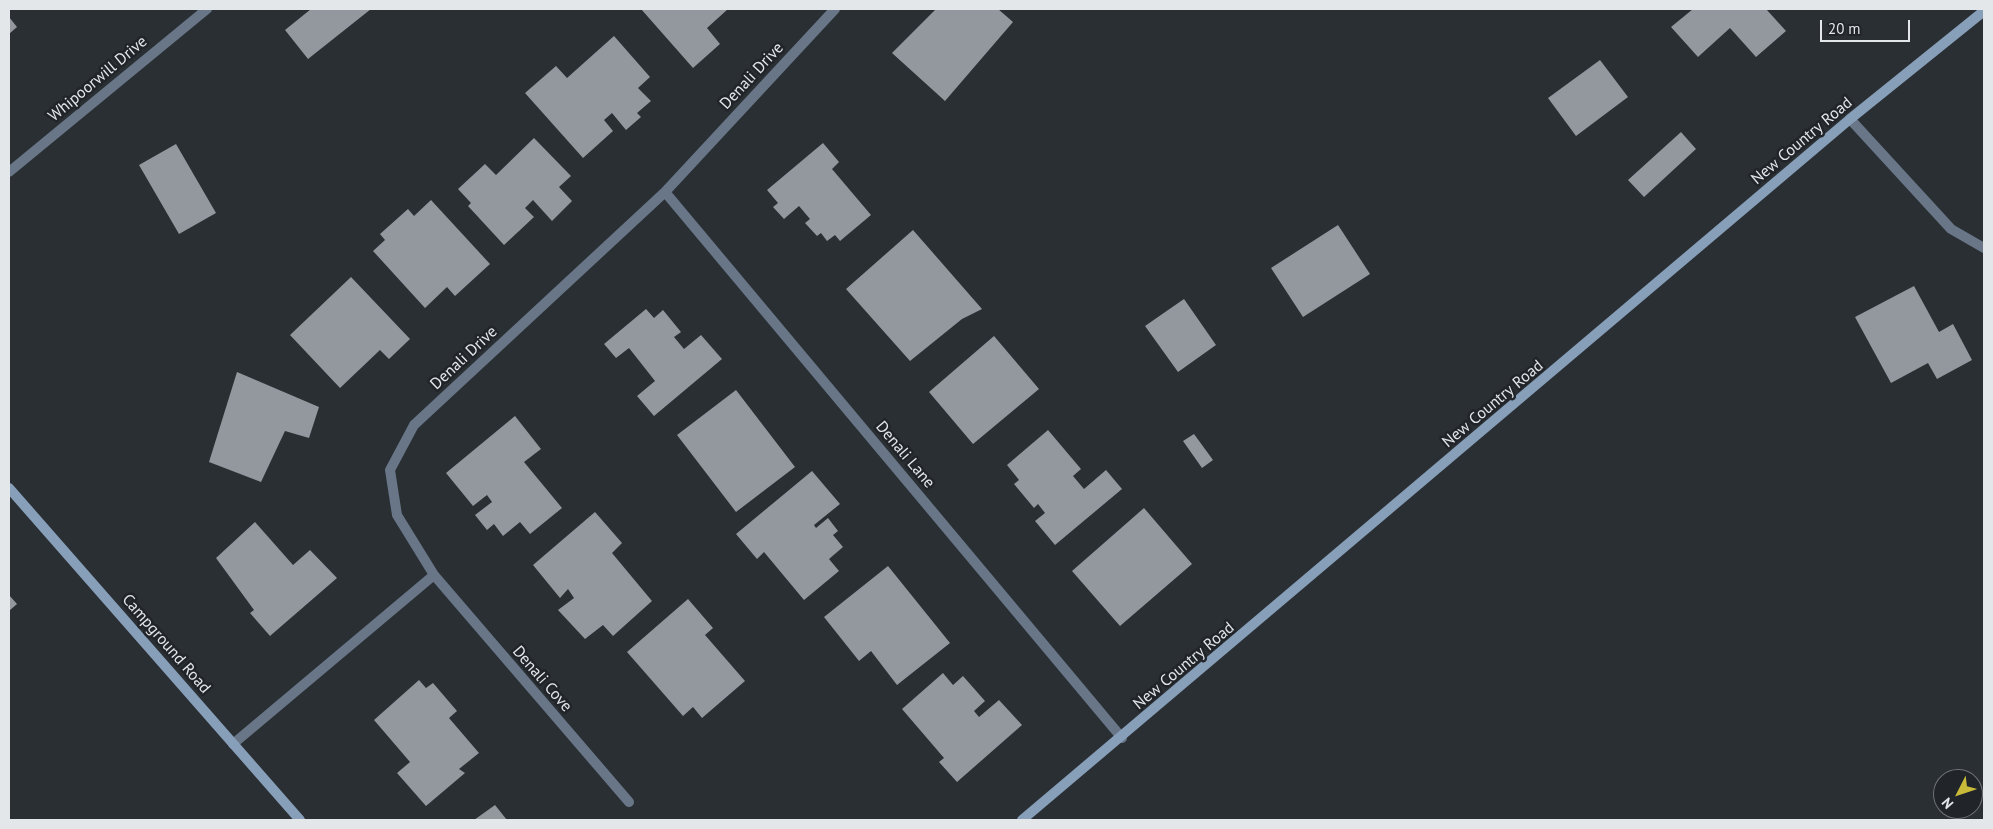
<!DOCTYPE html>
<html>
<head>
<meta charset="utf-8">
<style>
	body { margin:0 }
	#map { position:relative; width:1993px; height:829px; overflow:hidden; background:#2a2f34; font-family:"PT Sans",sans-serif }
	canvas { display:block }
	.frame { position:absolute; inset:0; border:10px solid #e4e7ea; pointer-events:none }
	.north { position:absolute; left:1933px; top:769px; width:50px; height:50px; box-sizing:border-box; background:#21252a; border:1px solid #6f7377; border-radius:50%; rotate:229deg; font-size:14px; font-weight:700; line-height:20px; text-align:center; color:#e4e7ea }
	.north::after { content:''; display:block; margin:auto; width:18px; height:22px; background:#c9ba3a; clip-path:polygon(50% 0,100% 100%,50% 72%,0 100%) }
	.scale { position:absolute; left:1820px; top:20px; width:90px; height:22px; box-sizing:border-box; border:2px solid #e4e7ea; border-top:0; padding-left:6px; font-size:15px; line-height:18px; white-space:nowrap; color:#e4e7ea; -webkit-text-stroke:4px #21252a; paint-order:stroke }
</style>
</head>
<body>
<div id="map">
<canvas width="1993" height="829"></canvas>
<div class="frame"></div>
<div class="north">N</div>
<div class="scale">20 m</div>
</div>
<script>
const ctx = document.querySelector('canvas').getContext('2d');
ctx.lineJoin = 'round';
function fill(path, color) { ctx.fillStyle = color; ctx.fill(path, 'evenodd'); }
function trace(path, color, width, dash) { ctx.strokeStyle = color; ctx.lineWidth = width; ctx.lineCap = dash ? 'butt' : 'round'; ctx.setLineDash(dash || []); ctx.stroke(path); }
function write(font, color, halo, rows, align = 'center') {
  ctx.font = font + ' "PT Sans",sans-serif'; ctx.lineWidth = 5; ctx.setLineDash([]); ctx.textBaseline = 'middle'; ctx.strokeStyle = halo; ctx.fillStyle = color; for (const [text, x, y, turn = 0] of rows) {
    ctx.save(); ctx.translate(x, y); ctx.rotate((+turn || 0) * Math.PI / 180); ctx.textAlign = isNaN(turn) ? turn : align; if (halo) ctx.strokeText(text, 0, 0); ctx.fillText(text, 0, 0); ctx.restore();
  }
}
const building = new Path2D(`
	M311,9h60l-63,50 -23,-29z
	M641,9h87l-21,19 13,16 -27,24z
	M936,9h62l15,13 -68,79 -53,-48z
	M1693,9h73l20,22 -30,26 -26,-29 -32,29 -27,-30z
	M9,17l8,10 -8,7z
	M614,36l36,41 -12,11 13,13 -14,12 4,4 -15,13 -14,-17 -8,7 9,11 -30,27 -58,-65 31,-27 11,12z
	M1600,60l28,37 -52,39 -28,-38z
	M1681,132l15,17 -52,48 -16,-17z
	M534,138l37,38 -12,11 13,14 -20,20 -19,-21 -8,8 9,9 -30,28 -36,-39 3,-3 -13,-14 27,-25 11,11z
	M823,143l16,19 -7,7 39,46 -31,26 -5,-6 -8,6 -6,-8 -4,3 -12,-13 5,-4 -11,-13 -15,13 -11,-12 5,-4 -11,-13z
	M176,144l40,69 -37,21 -40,-69z
	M431,200l59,64 -35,32 -8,-9 -22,21 -52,-57 12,-11 -5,-6 28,-25 6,7z
	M1338,225l32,49 -67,43 -32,-49z
	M913,230l69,79 -20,10 -52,42 -64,-72z
	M351,277l59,62 -21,20 -9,-9 -40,38 -50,-53z
	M1914,286l25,46 14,-8 19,36 -35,19 -9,-16 -37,20 -36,-66z
	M1184,299l32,46 -38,27 -33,-46z
	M646,309l8,9 9,-8 18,22 -7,5 10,12 17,-14 21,24 -68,57 -17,-20 18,-15 -26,-33 -13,10 -12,-14z
	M994,336l45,53 -66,55 -44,-52z
	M237,372l82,35 -10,31 -24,-7 -24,51 -52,-20z
	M736,390l59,77 -59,45 -59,-77z
	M515,416l26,33 -17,13 38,46 -32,26 -10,-12 -17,14 -9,-12 -7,6 -12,-15 17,-13 -5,-7 -14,11 -27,-33z
	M1048,430l33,39 -8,7 11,13 22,-19 16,19 -67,56 -20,-24 10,-8 -7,-9 -4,4 -20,-24 5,-4 -12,-15z
	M1194,434l19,26 -11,8 -19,-27z
	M812,471l28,33 -26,21 2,3 12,-10 10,13 -5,4 10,12 -14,12 10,12 -35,29 -40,-48 -7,7 -21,-25z
	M1144,508l48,56 -72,62 -48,-55z
	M595,512l27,31 -10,10 40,48 -39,35 -10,-11 -18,14 -27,-29 16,-12 -6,-9 -8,9 -27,-33z
	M255,522l38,43 17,-15 27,28 -67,58 -20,-23 4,-3 -38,-52z
	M888,566l62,77 -53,42 -26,-34 -12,10 -35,-44z
	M9,595l8,9 -8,7z
	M688,599l25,29 -8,7 40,46 -43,37 -9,-11 -10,9 -56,-64z
	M943,673l10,12 10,-9 22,25 -11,10 5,6 20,-17 23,25 -65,57 -18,-20 5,-4 -42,-49z
	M419,680l7,8 7,-5 24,28 -8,7 30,35 -20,16 6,4 -39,33 -29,-33 13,-11 -36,-42z
	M495,805l12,15h-33z`);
const lane = new Path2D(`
	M1850,119l101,110 33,19`);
const street = new Path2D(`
	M9,172l198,-163
	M665,192l457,546
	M233,744l201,-169
	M629,802l-195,-227 -37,-60 -7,-45 24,-45 251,-233 170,-183`);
const secondary = new Path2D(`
	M9,488l291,332
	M1022,820l828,-701 134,-108`);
const streetNames = [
	["Denali Drive",752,76,-47],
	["Whipoorwill Drive",98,79,-40],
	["New Country Road",1802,141,-40],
	["Denali Drive",464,358,-43],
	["New Country Road",1493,404,-40],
	["Denali Lane",905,455,50],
	["Campground Road",166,644,49],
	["New Country Road",1184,666,-40],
	["Denali Cove",542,679,49]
];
fill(building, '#93989f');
trace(lane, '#687687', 10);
trace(street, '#687687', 10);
trace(secondary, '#889fb9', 10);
write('16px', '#e4e7ea', '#21252a', streetNames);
</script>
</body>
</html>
